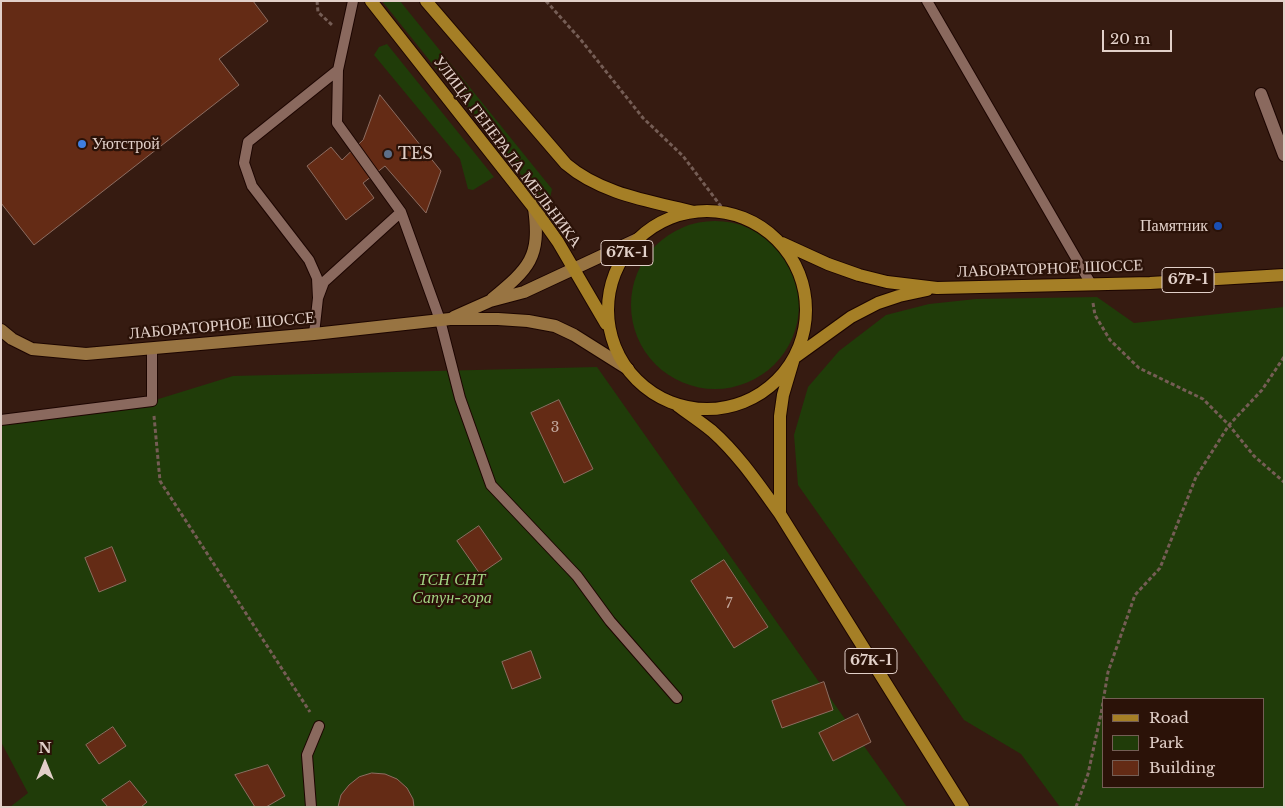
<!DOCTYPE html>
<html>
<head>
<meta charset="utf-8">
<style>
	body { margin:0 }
	#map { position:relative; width:1285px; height:808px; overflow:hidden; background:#361b11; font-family:"Libre Baskerville",serif }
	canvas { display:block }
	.frame { position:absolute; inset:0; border:2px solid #e2d0c9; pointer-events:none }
	.legend { position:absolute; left:1102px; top:698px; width:162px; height:90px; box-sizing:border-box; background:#2b1208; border:1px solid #745e55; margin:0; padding:6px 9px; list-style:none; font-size:15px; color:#e2d0c9 }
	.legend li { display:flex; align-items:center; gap:10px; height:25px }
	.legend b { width:25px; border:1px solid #745e55 }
	.north { position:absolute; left:20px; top:738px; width:50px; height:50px; -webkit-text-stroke:4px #2b1208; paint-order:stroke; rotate:0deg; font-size:14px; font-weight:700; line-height:20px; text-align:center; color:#e2d0c9 }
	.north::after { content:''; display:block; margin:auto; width:18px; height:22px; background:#e2d0c9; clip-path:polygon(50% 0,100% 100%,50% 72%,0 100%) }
	.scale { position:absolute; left:1102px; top:30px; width:70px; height:22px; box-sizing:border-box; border:2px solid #e2d0c9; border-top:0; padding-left:6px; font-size:15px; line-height:18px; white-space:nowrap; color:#e2d0c9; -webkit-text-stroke:4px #2b1208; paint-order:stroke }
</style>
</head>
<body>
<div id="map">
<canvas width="1285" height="808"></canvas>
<div class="frame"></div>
<ul class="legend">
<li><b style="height:6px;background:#a57f26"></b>Road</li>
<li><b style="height:14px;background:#203c09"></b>Park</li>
<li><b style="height:14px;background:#642b15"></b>Building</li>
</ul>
<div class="north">N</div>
<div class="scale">20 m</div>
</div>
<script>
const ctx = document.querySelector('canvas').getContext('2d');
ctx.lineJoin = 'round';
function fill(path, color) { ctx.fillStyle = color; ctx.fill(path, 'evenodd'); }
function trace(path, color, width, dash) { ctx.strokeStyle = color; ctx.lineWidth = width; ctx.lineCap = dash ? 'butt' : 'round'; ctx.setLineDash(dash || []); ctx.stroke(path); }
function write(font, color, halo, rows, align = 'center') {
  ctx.font = font + ' "Libre Baskerville",serif'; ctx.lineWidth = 4.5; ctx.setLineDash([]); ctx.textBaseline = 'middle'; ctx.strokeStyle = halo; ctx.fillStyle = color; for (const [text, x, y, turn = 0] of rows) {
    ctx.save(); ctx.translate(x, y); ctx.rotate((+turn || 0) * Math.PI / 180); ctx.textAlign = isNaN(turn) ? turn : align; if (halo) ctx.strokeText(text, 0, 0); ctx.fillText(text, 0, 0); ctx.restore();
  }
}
const green = new Path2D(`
	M382,1h18l152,188 -2,9 -8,1 -11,-12z
	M387,44l107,133 -21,13 -5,-1 -8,-30 -86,-104 5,-8z
	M631 305a84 84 0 1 1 168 0a84 84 0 1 1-168 0Z
	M1097,297l37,26 150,-16v500h-224l-39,-53 -57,-34 -166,-235 -4,-50 14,-48 31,-36 47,-36 43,-11 47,-5zM1264,699v88h-160v-88z
	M597,367l310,440h-897l18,-14 -27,-51v-322l151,-19 81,-25z`);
const building = new Path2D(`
	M1,1h252l15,20 -49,38 20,26 -205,160 -33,-42z
	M380,95l61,76 -15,42 -41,-47 -22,17 11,15 -28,22 -39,-54 24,-19 11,13 21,-20z
	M559,400l34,69 -29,14 -33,-70z
	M479,526l23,33 -22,15 -23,-33z
	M112,547l14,34 -27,11 -14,-34z
	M724,560l44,67 -34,21 -43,-67z
	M531,651l10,27 -29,11 -10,-27z
	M824,682l9,28 -51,18 -10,-27z
	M858,714l13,28 -38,19 -14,-28z
	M113,727l13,19 -27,18 -13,-19z
	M268,765l17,31 -19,11h-11l-20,-32z
	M372,773l13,1 12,5 10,9 6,11 1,8h-76l3,-12 8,-10 10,-8z
	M130,781l17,21 -6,5h-33l-6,-7z`);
const path = new Path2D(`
	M317,1l1,11 14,13
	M546,1l35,39 62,78 40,38 43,57
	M1093,303l2,12 15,25 29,28 64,31 26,26 25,31 30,26
	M154,416l6,65 150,231
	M1076,807l12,-33 13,-60 7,-42 27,-77 25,-27 36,-91 33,-52 33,-35 22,-33`);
const service = new Path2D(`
	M353,1l-15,69 -1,53 64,89 39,108 20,78 31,87 86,91 33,45 67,77
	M927,1l164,283
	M318,298l-1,-20 -8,-18 -57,-74 -8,-23 4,-21 90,-72
	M314,334l4,-36 6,-16 77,-70
	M1,420l151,-19v-53
	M311,807l-4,-52 12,-29`);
const minor = new Path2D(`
	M1261,94l23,61`);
const secondary = new Path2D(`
	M492,299c37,-31 49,-41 42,-91
	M454,317l36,-16 34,-9 116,-54
	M1,330l11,9 20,10 54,5 228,-20 136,-15h48l30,2 27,5 19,9 54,34`);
const primary = new Path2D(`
	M371,1l163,207 24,34 48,82
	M426,1l140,163c35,30 84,37 128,48
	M608 310a99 99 0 1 1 198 0a99 99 0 1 1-198 0Z
	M782,243l46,21 31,11 28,7 50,6 213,-5 134,-8
	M678,406c11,8 23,16 34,25 27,24 47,54 68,83l183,293
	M780,514v-98l3,-21 11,-37 57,-41 27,-14 21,-7 28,-6`);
const markers = [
	[82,144,5,"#3f7fe0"],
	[388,154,5,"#5c6f8a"],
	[1218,226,5,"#1a4fb4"]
];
const numberNames = [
	["3",555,428],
	["7",729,604]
];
const shields = [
	[627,253,52],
	[1188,280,52],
	[871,661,52]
];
const shieldNames = [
	["67К-1",627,253],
	["67Р-1",1188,280],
	["67К-1",871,661]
];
const poiNames = [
	["Уютстрой",92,144],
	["TES",398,154],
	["Памятник",1208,226,"right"]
];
const streetNames = [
	["УЛИЦА ГЕНЕРАЛА МЕЛЬНИКА",507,152,53],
	["ЛАБОРАТОРНОЕ ШОССЕ",1050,269,-2],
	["ЛАБОРАТОРНОЕ ШОССЕ",222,326,-5]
];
const parkNames = [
	["ТСН СНТ",452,580],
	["Сапун-гора",452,598]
];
fill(green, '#203c09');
fill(building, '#642b15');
trace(building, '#8d6d61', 1);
trace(service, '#1c0500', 12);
trace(minor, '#1c0500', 14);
trace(secondary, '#1c0500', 14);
trace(primary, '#1c0500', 14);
trace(path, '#755d55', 3, [4, 2.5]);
trace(service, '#8a695e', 10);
trace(minor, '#8a695e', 12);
trace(secondary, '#987442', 12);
trace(primary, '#a57f26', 12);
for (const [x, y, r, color] of markers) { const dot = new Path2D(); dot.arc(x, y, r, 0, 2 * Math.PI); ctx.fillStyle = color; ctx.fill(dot); trace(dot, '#2b1208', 2); }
write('14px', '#c2a79c', null, numberNames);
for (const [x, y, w] of shields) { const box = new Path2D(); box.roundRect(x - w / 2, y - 12.5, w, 25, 4); ctx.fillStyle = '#2b1208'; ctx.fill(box); trace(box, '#e2d0c9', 1); }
write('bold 15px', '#e2d0c9', null, shieldNames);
write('16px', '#e2d0c9', '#2b1208', poiNames, 'left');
write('16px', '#e2d0c9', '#2b1208', streetNames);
write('italic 16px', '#a3d584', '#2b1208', parkNames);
</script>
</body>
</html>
